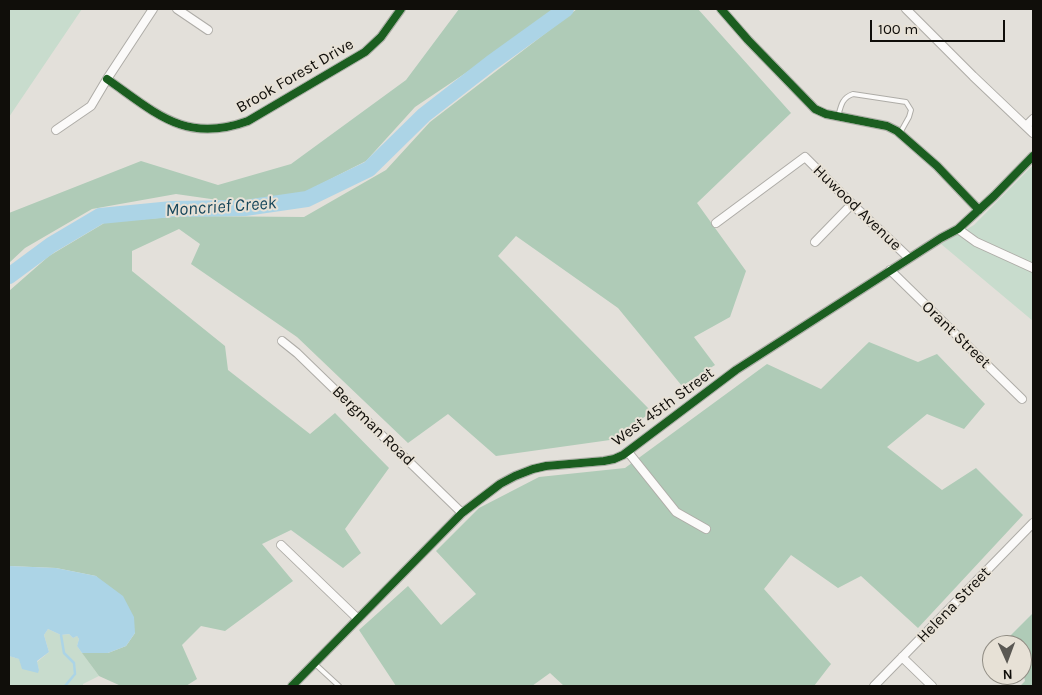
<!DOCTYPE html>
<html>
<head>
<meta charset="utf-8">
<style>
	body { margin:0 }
	#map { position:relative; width:1042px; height:695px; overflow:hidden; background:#e3e0da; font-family:Karla,sans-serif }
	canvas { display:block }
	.frame { position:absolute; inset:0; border:10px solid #100e0a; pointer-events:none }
	.north { position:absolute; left:982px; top:635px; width:50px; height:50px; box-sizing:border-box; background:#e7e1d6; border:1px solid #918d84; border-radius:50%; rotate:178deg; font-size:14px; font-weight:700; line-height:20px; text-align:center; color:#100e0a }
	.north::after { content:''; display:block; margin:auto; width:18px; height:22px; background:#5a5853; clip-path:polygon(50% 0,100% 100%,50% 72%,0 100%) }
	.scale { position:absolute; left:870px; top:20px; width:135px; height:22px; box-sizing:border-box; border:2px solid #100e0a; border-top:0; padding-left:6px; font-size:15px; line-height:18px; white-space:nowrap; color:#100e0a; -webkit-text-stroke:4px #e7e1d6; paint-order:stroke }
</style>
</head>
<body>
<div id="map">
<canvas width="1042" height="695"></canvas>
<div class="frame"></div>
<div class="north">N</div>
<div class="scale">100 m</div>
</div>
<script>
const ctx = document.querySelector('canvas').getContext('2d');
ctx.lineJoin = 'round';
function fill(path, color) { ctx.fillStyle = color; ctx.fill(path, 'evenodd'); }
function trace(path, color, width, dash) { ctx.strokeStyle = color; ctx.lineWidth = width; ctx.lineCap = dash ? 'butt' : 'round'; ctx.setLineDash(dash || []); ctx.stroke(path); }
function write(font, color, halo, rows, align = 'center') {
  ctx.font = font + ' Karla,sans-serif'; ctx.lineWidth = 4; ctx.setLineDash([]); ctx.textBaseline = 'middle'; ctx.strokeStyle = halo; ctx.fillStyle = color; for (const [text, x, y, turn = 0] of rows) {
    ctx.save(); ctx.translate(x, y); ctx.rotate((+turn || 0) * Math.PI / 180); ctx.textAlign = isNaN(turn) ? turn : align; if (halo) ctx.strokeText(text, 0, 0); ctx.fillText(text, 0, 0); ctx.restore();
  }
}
const green = new Path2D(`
	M9,9h73l-73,108z
	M1033,165v156l-92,-77 33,-19z
	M48,629l13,6 8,-1 4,4 4,-2 2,3 -2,7 22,30 -16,8v2h-74v-30l10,3 20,11 -2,-8 12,-10 -5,-17z`);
const forest = new Path2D(`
	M459,9h102l-146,98 -49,54 -63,32 -71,9 -56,-8 -84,15 -67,39 -16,15v-50l132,-52 77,24 73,-21 115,-84z
	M577,9h121l93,104 -94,90 49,68 -16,46 -36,20 21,28 -33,21 -64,-78 -102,-72 -18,20 154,156 -42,28 -114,16 -48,-42 -40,29 -111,-106 -106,-73 9,-20 -21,-15 -47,22v20l93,75 3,24 82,64 25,-21 54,55 -44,61 16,24 -18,15 -52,-38 -29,14 31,37 -68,50 -24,-5 -19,19 15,34 -11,7h-65l-22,-10 -17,-23h26l18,-7 9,-13 -39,-57 -40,-8 -47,-2v-275l40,-35 57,-34 80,-6 118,1 82,-47 44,-48z
	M869,342l49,20 19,-8 48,50 -21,25 -37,-15 -40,33 55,43 34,-22 47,47 -105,113 -57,-52 -23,12 -47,-33 -27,34 67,75 -17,22h-250l-14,-13 -18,13h-136l-37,-56 49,-44 33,39 35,-31 -40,-43 43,-43 60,-31 86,-9 142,-104 54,25z
	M1033,613v73h-13l5,-5 -3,-13v-23h-15l-3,-3z`);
const water = new Path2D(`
	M9,566l47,2 40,8 27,20 11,21 1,16 -9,13 -18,7h-26l-5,-7 2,-7 -2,-3 -4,2 -4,-4 -8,1 -13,-6 -4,6 5,17 -12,9 2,9 -1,3 -16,-4 -3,-10 -10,-3z`);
const stream = new Path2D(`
	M61,635l3,18 10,10 1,11 -10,12`);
const river = new Path2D(`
	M9,276l42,-31 49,-29 72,-7 73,-1 62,-9 62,-30 55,-54 67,-52 75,-54`);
const lane = new Path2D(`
	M838,117c3,-12 4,-19 15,-23l53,8 5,8 -2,7 -9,16
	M314,663l25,23`);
const street = new Path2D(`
	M177,9l31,21
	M721,9l27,31 67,69 11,5 61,12 10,5 40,35 42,44
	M906,9l67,67 60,57
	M107,79c49,34 78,65 141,42l117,-69 16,-15 20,-28
	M1026,126l7,-7
	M56,130l35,-24 16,-27 46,-70
	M716,223l89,-66 47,47 57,54
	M958,229l18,13 57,26
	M815,242l37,-38
	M890,270l132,129
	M282,341l15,12 165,160
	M628,452l48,60 30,17
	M281,545l77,74
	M902,657l30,29
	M292,686l170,-173 38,-29 15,-8 18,-7 13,-3 58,-5 10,-2 9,-4 113,-85 205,-132 17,-9 36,-33 39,-40
	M874,686l159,-163`);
const cycleway = new Path2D(`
	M721,9l27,31 67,69 11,5 61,12 10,5 40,35 42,44
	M107,79c49,34 78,65 141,42l117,-69 16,-15 20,-28
	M292,686l170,-173 38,-29 15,-8 18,-7 13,-3 58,-5 10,-2 9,-4 113,-85 205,-132 17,-9 36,-33 39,-40`);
const streetNames = [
	["Brook Forest Drive",295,76,-30],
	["Huwood Avenue",857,208,44],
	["Orant Street",956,335,44],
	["West 45th Street",663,407,-36],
	["Bergman Road",373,426,44],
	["Helena Street",954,605,-46]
];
const waterNames = [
	["Moncrief Creek",221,207,-4]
];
fill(green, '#c8dccd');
fill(forest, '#afcbb7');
fill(water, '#acd4e6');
trace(stream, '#acd4e6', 2.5);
trace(river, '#acd4e6', 16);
trace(lane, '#aeaca7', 6);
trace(street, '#aeaca7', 10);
trace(lane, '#fbfaf9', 4);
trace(street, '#fbfaf9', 8);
trace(cycleway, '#1b5e20', 8);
write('16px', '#100e0a', '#e7e1d6', streetNames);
write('italic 18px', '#16465b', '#e7e1d6', waterNames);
</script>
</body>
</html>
